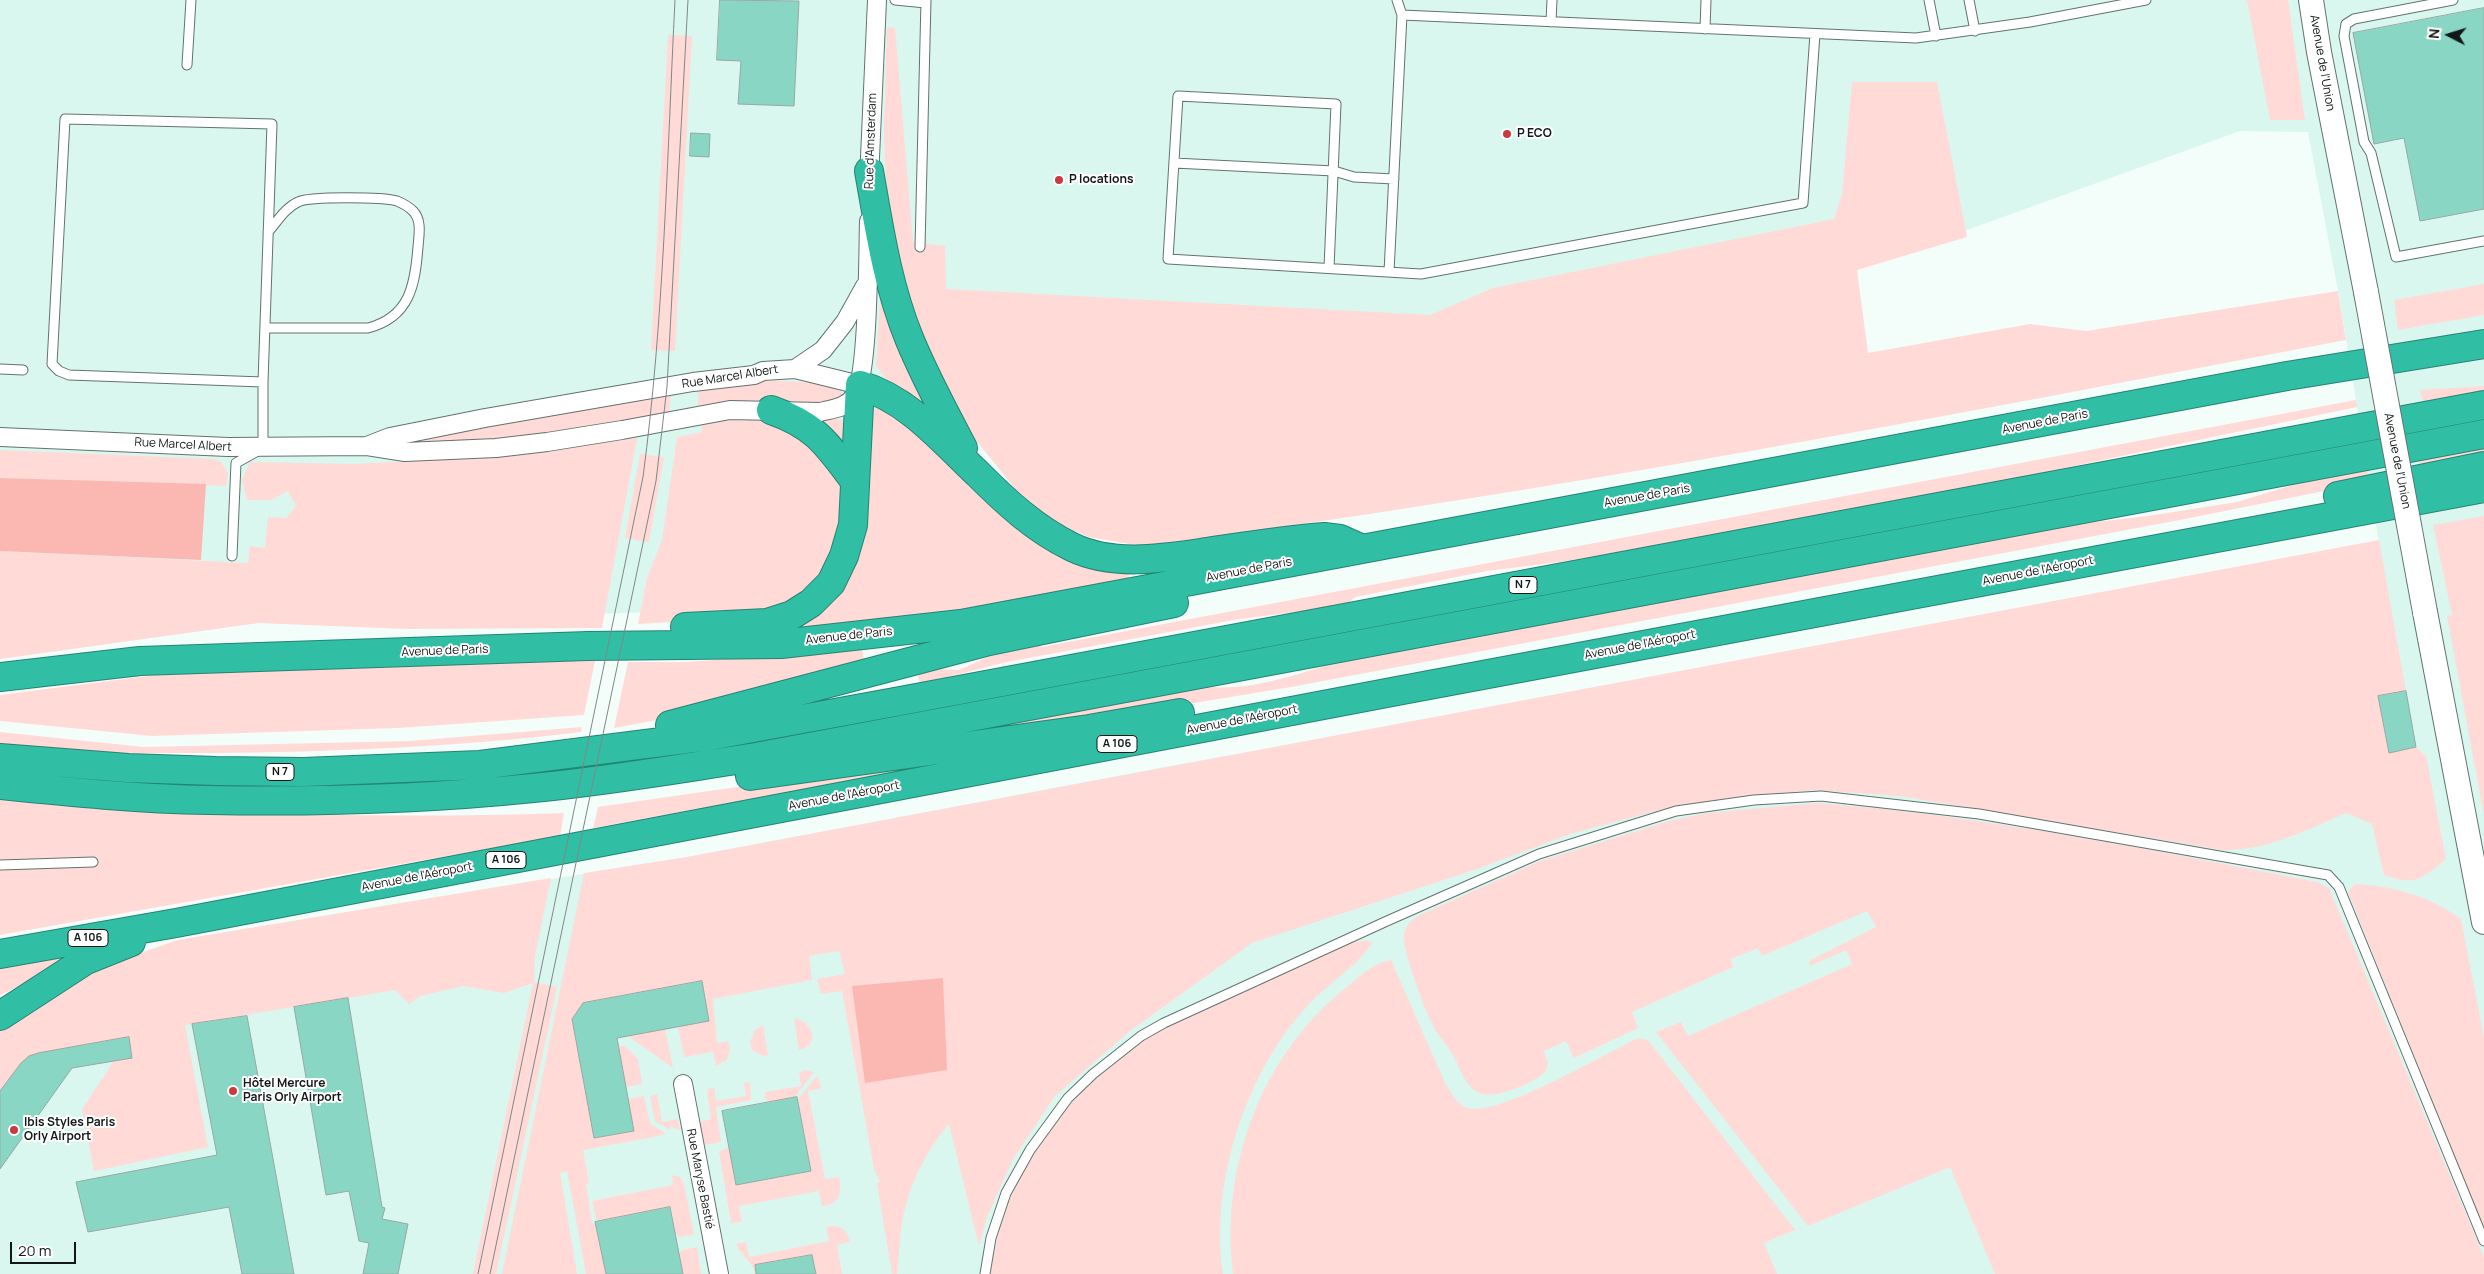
<!DOCTYPE html>
<html>
<head>
<meta charset="utf-8">
<style>
	body { margin:0 }
	#map { position:relative; width:2484px; height:1274px; overflow:hidden; background:#f3fefb; font-family:Manrope,sans-serif }
	canvas { display:block }
	.north { position:absolute; left:2424px; top:10px; width:50px; height:50px; -webkit-text-stroke:4px #fff; paint-order:stroke; rotate:275deg; font-size:14px; font-weight:700; line-height:20px; text-align:center; color:#121817 }
	.north::after { content:''; display:block; margin:auto; width:18px; height:22px; background:#121817; clip-path:polygon(50% 0,100% 100%,50% 72%,0 100%) }
	.scale { position:absolute; left:10px; top:1242px; width:66px; height:22px; box-sizing:border-box; border:2px solid #121817; border-top:0; padding-left:6px; font-size:15px; line-height:18px; white-space:nowrap; color:#121817; -webkit-text-stroke:4px #fff; paint-order:stroke }
</style>
</head>
<body>
<div id="map">
<canvas width="2484" height="1274"></canvas>
<div class="north">N</div>
<div class="scale">20 m</div>
</div>
<script>
const ctx = document.querySelector('canvas').getContext('2d');
ctx.lineJoin = 'round';
function fill(path, color) { ctx.fillStyle = color; ctx.fill(path, 'evenodd'); }
function trace(path, color, width, dash) { ctx.strokeStyle = color; ctx.lineWidth = width; ctx.lineCap = dash ? 'butt' : 'round'; ctx.setLineDash(dash || []); ctx.stroke(path); }
function write(font, color, halo, rows, align = 'center') {
  ctx.font = font + ' Manrope,sans-serif'; ctx.lineWidth = 4; ctx.setLineDash([]); ctx.textBaseline = 'middle'; ctx.strokeStyle = halo; ctx.fillStyle = color; for (const [text, x, y, turn = 0] of rows) {
    ctx.save(); ctx.translate(x, y); ctx.rotate((+turn || 0) * Math.PI / 180); ctx.textAlign = isNaN(turn) ? turn : align; if (halo) ctx.strokeText(text, 0, 0); ctx.fillText(text, 0, 0); ctx.restore();
  }
}
const built = new Path2D(`
	M0,0h2484v1274h-2484v-252l178,-82 509,-83 472,-89 1221,-219 -40,-248 -32,-169 -68,-1 -879,319 -499,-49 -85,208 -519,14 -258,36z`);
const green = new Path2D(`
	M2247,0h41l17,120h-35z
	M887,27l8,1 18,214 32,4 1,43 484,26 63,-27 341,-69 8,-25 10,-112h85l30,155 -110,33 11,83 162,-29 56,7 252,-40 8,49c-400,76 -801,154 -1205,206l-52,-9 -31,-13 -42,-34 -65,-81 -46,-109 -18,-86 -3,-85z
	M668,35l24,1 -17,315 -24,-1z
	M2484,284v31l-86,15 -4,-30z
	M881,287l45,121 -40,-29 -10,-13z
	M753,381c18,0 80,-2 90,13l-3,4 -15,7 -81,-4 -47,8 2,-20z
	M2484,386v5l-61,11 -3,-12z
	M671,392l-2,22 -140,22 -100,8 -5,-1 1,-4z
	M2356,400l1,7 -451,94 -346,61 -73,9 -132,26 -10,9 -106,13 -232,43 -87,22 -4,-16 43,2 79,-36 3,13z
	M874,405l37,20 60,59 158,84v12l-77,15 -159,26 -114,10 51,-36 40,-189z
	M739,416h27l21,7 54,55 6,29 -8,49 -44,46 -69,17 -88,5 9,-46 15,-38 15,-103 25,-5 -1,-11z
	M814,417l31,3v25z
	M637,438l-35,190 -196,1 -148,-6 -258,36v-108l248,12 2,-17 15,2 3,-31 18,1 10,-12 -8,-15 -17,9h-24l-5,-20 8,-18 103,2 137,-7z
	M2484,446v12l-62,15 -4,-14z
	M0,450l214,9 7,3 7,11 -2,13 -226,-8z
	M640,454l24,3 -15,85 -24,-4z
	M2367,468l2,14 -184,37 -894,168 -272,45 -48,5 -1,-9 238,-41c50,4 101,-17 148,-31l662,-125 130,-15 89,-14 92,-28z
	M2484,516v300l-37,-200 5,-1 -19,-90z
	M2379,540l37,207 10,9 20,103c-23,19 -31,28 -62,16l-12,-51 -26,-11c-39,17 -80,38 -123,37l-324,-54 -85,-6 -84,8 -78,14 -79,21 -96,36 -225,74 -122,88 -75,65 -42,63 -26,58 -8,29 -30,-122c-20,23 -37,55 -44,85 -6,21 -5,43 -8,65h-5l-15,-91 3,-1 -6,-13 -32,-178 -21,3 -4,-15 28,-5 -6,-23 -30,5 3,24 -99,19 4,44 11,-2 2,7 -3,12 -11,6 -3,-14 -29,5 -6,-30 28,-6 3,-3 -7,-34 -3,-3 -116,22 -11,16 22,116 3,3 35,-7 2,-3 -6,-29 16,-3 6,28 14,8v3l-81,15 6,33 -3,1 6,39 4,1 10,50h-20l-19,-103 -7,2 17,101h-75l82,-401 103,-16z
	M862,650l3,14 -191,53 -60,11 14,-66h58z
	M595,661l-11,54 -186,13 -246,8 -152,-15v-26l147,-19 96,-9 72,-3z
	M582,727l-1,5c-123,15 -246,20 -370,21 -70,0 -141,1 -211,-7v-14l144,15 266,-6z
	M862,769h53l-322,59 5,-21z
	M0,799c70,10 142,10 212,13 118,4 235,5 352,1l-4,23 -560,99z
	M1818,803c168,13 333,47 499,79l12,6 155,369v17h-489l-45,-107 -142,59 -152,-194 25,-10 7,14 164,-72 -6,-14 -36,16 -1,-5 67,-34 -9,-16 -105,45 -4,-8 -27,11 2,8 -101,45 6,16 -64,30 -8,-17 -22,10 4,12 -3,9c-11,11 -47,26 -63,22 -15,-4 -21,-23 -27,-35 -5,-10 -13,-19 -19,-28 -9,-15 -35,-82 -32,-97 2,-10 8,-14 16,-19l120,-54 129,-40 38,-8z
	M551,878l-16,78 -1,26 23,5 -61,287h-23l60,-291 -29,10 -41,-7 -43,10 -11,8 -14,-14 -210,35 23,122 -114,24 -12,-62 32,-48 -76,-8 -9,3 -8,7 -21,28v-69l68,-44 110,-38z
	M2355,884c39,2 74,12 106,35l23,119v192l-136,-338z
	M1365,941l8,1c-16,24 -40,38 -60,58 -66,67 -104,182 -90,274h-233l11,-54 19,-44 36,-56 39,-43 57,-44 201,-91z
	M90,949l-81,42 -9,4v-27z
	M1391,960l54,123c7,10 14,25 27,26 33,3 132,-54 166,-71l10,2 147,190 -31,13 13,31h-544c-13,-105 27,-216 110,-284 14,-11 29,-27 48,-30z
	M794,1018c19,3 27,28 5,32z
	M763,1025l5,30 -5,1 -11,-6 -2,-8 5,-12z
	M665,1029l8,39 -45,-32z
	M618,1046h7l13,13 4,25 -16,3z
	M805,1070l9,2 -19,25 -26,5 -4,-4v-6l36,-6 -2,-13z
	M817,1076l5,12 -14,3 17,88 14,-2c3,15 1,28 -17,29l-3,-15 -80,15 3,16 -11,1 -12,-71 10,-5 7,35 3,3 70,-13 2,-3 -13,-70z
	M744,1082l6,1 1,17 -35,7 5,35 -17,3 -4,-23 11,-3 -4,-30 7,-2 2,14 30,-5z
	M657,1094l5,28 16,-3 2,12 -9,-5 -1,4 -15,-9 -5,-25z
	M672,1175l8,2 4,7 10,50 -14,3 -5,-3 -4,-24 -3,-2 -70,13 -2,-2 -4,-18 81,-16z
	M831,1226c12,0 16,5 19,16l-13,3 5,29h-26l-3,-17 -3,-2 -35,6 -2,3 2,10h-20c-2,-13 -14,-17 -19,-30l10,-2 3,15 80,-16 -3,-14z
	M697,1247l4,27h-18l-4,-20 3,-4z`);
const water = new Path2D(`
	M0,478l206,6 -5,76 -201,-9z
	M943,978l4,92 -82,13 -13,-97z`);
const building = new Path2D(`
	M720,0l79,1 -5,105 -56,-2 3,-43 -24,-1z
	M2484,8v201l-64,12 -16,-83 -30,6 -21,-111z
	M691,133l19,1 -1,23 -19,-1z
	M2406,691l10,56 -27,6 -11,-57z
	M702,981l7,40 -92,17 17,93 -40,7 -22,-119 11,-16z
	M348,998l34,209 3,1 -3,11 26,5 -10,50h-35l6,-31 -10,-2 -10,-50 -23,4 -32,-188z
	M247,1016l47,258h-52l-13,-67 -141,25 -12,-50 141,-27 -25,-131z
	M129,1037l3,21 -60,10 -72,101v-78l21,-28 8,-7 9,-3z
	M797,1097l14,74 -75,14 -14,-74z
	M670,1207l13,67h-77l-11,-52z
	M812,1255l4,19h-60l-1,-9z`);
const lane = new Path2D(`
	M895,0l31,3
	M1929,0l7,36
	M1969,0l6,31
	M2453,0l-99,19 -8,5 -2,12 20,106 7,11 25,104 88,-16
	M1402,15l514,23 114,-16 116,-22
	M1551,22l1,-22
	M1705,29l1,-29
	M187,65l4,-65
	M1174,163l160,8 20,6 40,2
	M920,247l6,-247
	M1329,268l7,-164 -158,-8 -10,163 253,15 382,-71 12,-169
	M1389,272l13,-257 -5,-15
	M265,328h103c42,-11 47,-43 50,-81 1,-12 4,-27 -5,-36 -4,-4 -11,-8 -16,-10 -13,-4 -88,-5 -99,1 -13,6 -21,20 -30,30
	M0,369l23,1
	M232,556l4,-93 27,-15v-66l9,-258 -207,-5 -13,245 7,7 10,4 194,7
	M0,865l93,-3
	M985,1274l6,-36 15,-45 24,-43 38,-52 25,-24 48,-38 23,-13 223,-102 152,-67 137,-43 78,-11 67,-4 158,18 349,61 11,12 145,354`);
const street = new Path2D(`
	M869,180l8,-180
	M795,369l28,-19 22,-28 20,-36
	M0,437l228,10 139,-1 38,6 91,-4 51,-6 75,-12 108,-20 90,2c12,-3 26,-4 34,-15 15,-20 14,-145 15,-176
	M367,446l23,-9 95,-19 208,-36 61,-7 9,-4 32,-2 65,16
	M683,1084l36,190`);
const secondary = new Path2D(`
	M2311,0l8,52 47,240
	M2425,612l59,310`);
const highway = new Path2D(`
	M869,171c10,56 18,113 40,167 15,37 35,74 54,110
	M771,410c44,15 56,34 83,70
	M2338,496l146,-30
	M685,627l82,-4 25,-8 19,-12 20,-20 13,-27 9,-31 7,-140c49,15 81,54 117,88 29,29 58,56 95,74 39,19 87,12 128,6 41,-6 83,-13 124,-16l16,2 18,8
	M0,677l140,-16 448,-15 193,-2 180,-20 1326,-248 197,-32
	M670,725l319,-84 185,-38
	M0,758l128,10 88,3 87,1 177,-7 229,-29 186,-34 1589,-297
	M750,776l339,-47 91,-16
	M0,785c69,7 139,14 209,15 108,2 217,-1 324,-12 75,-7 149,-20 223,-31l1728,-323
	M0,954l176,-31 1221,-232 1087,-203
	M0,1016l86,-56 45,-18`);
const tram = new Path2D(`
	M478,1274l165,-797c21,-158 24,-318 32,-477
	M490,1274l166,-793 11,-94 21,-387`);
const secondaryBridge = new Path2D(`
	M2366,292l59,320`);
const markers = [
	[1507,134,5,"#ca3b3f"],
	[1059,180,5,"#ca3b3f"],
	[233,1091,5,"#ca3b3f"],
	[14,1130,5,"#ca3b3f"]
];
const shields = [
	[1523,585,28],
	[1117,744,40],
	[280,772,28],
	[506,860,40],
	[88,938,40]
];
const shieldNames = [
	["N 7",1523,585],
	["A 106",1117,744],
	["N 7",280,772],
	["A 106",506,860],
	["A 106",88,938]
];
const streetNames = [
	["Avenue de l'Union",2322,63,80],
	["Rue d'Amsterdam",871,141,-88],
	["Rue Marcel Albert",730,377,-9],
	["Avenue de Paris",2045,422,-11],
	["Rue Marcel Albert",183,445,3],
	["Avenue de l'Union",2397,461,79],
	["Avenue de Paris",1647,496,-10],
	["Avenue de Paris",1249,570,-11],
	["Avenue de l'Aéroport",2038,571,-11],
	["Avenue de Paris",849,636,-6],
	["Avenue de l'Aéroport",1640,645,-11],
	["Avenue de Paris",445,651,-2],
	["Avenue de l'Aéroport",1242,720,-11],
	["Avenue de l'Aéroport",844,796,-11],
	["Avenue de l'Aéroport",417,877,-11],
	["Rue Maryse Bastié",700,1179,79]
];
const poiNames = [
	["P ECO",1517,134],
	["P locations",1069,180],
	["Hôtel Mercure",243,1084],
	["Paris Orly Airport",243,1098],
	["Ibis Styles Paris",24,1123],
	["Orly Airport",24,1137]
];
fill(built, '#daf7ef');
fill(green, '#ffdad7');
fill(water, '#fbb8b3');
fill(building, '#8ad6c4');
trace(building, '#97a9a4', 1);
trace(lane, '#62736f', 11);
trace(street, '#62736f', 20);
trace(secondary, '#62736f', 26);
trace(highway, '#268473', 30);
trace(lane, '#fff', 9);
trace(street, '#fff', 18);
trace(secondary, '#fff', 24);
trace(highway, '#30bea5', 28);
trace(tram, '#7f8886', 1);
trace(secondaryBridge, '#62736f', 26, []);
trace(secondaryBridge, '#fff', 24);
for (const [x, y, r, color] of markers) { const dot = new Path2D(); dot.arc(x, y, r, 0, 2 * Math.PI); ctx.fillStyle = color; ctx.fill(dot); trace(dot, '#fff', 2); }
for (const [x, y, w] of shields) { const box = new Path2D(); box.roundRect(x - w / 2, y - 8.5, w, 17, 4); ctx.fillStyle = '#fff'; ctx.fill(box); trace(box, '#121817', 1); }
write('bold 11px', '#121817', null, shieldNames);
write('12px', '#121817', '#fff', streetNames);
write('bold 12px', '#121817', '#fff', poiNames, 'left');
</script>
</body>
</html>
